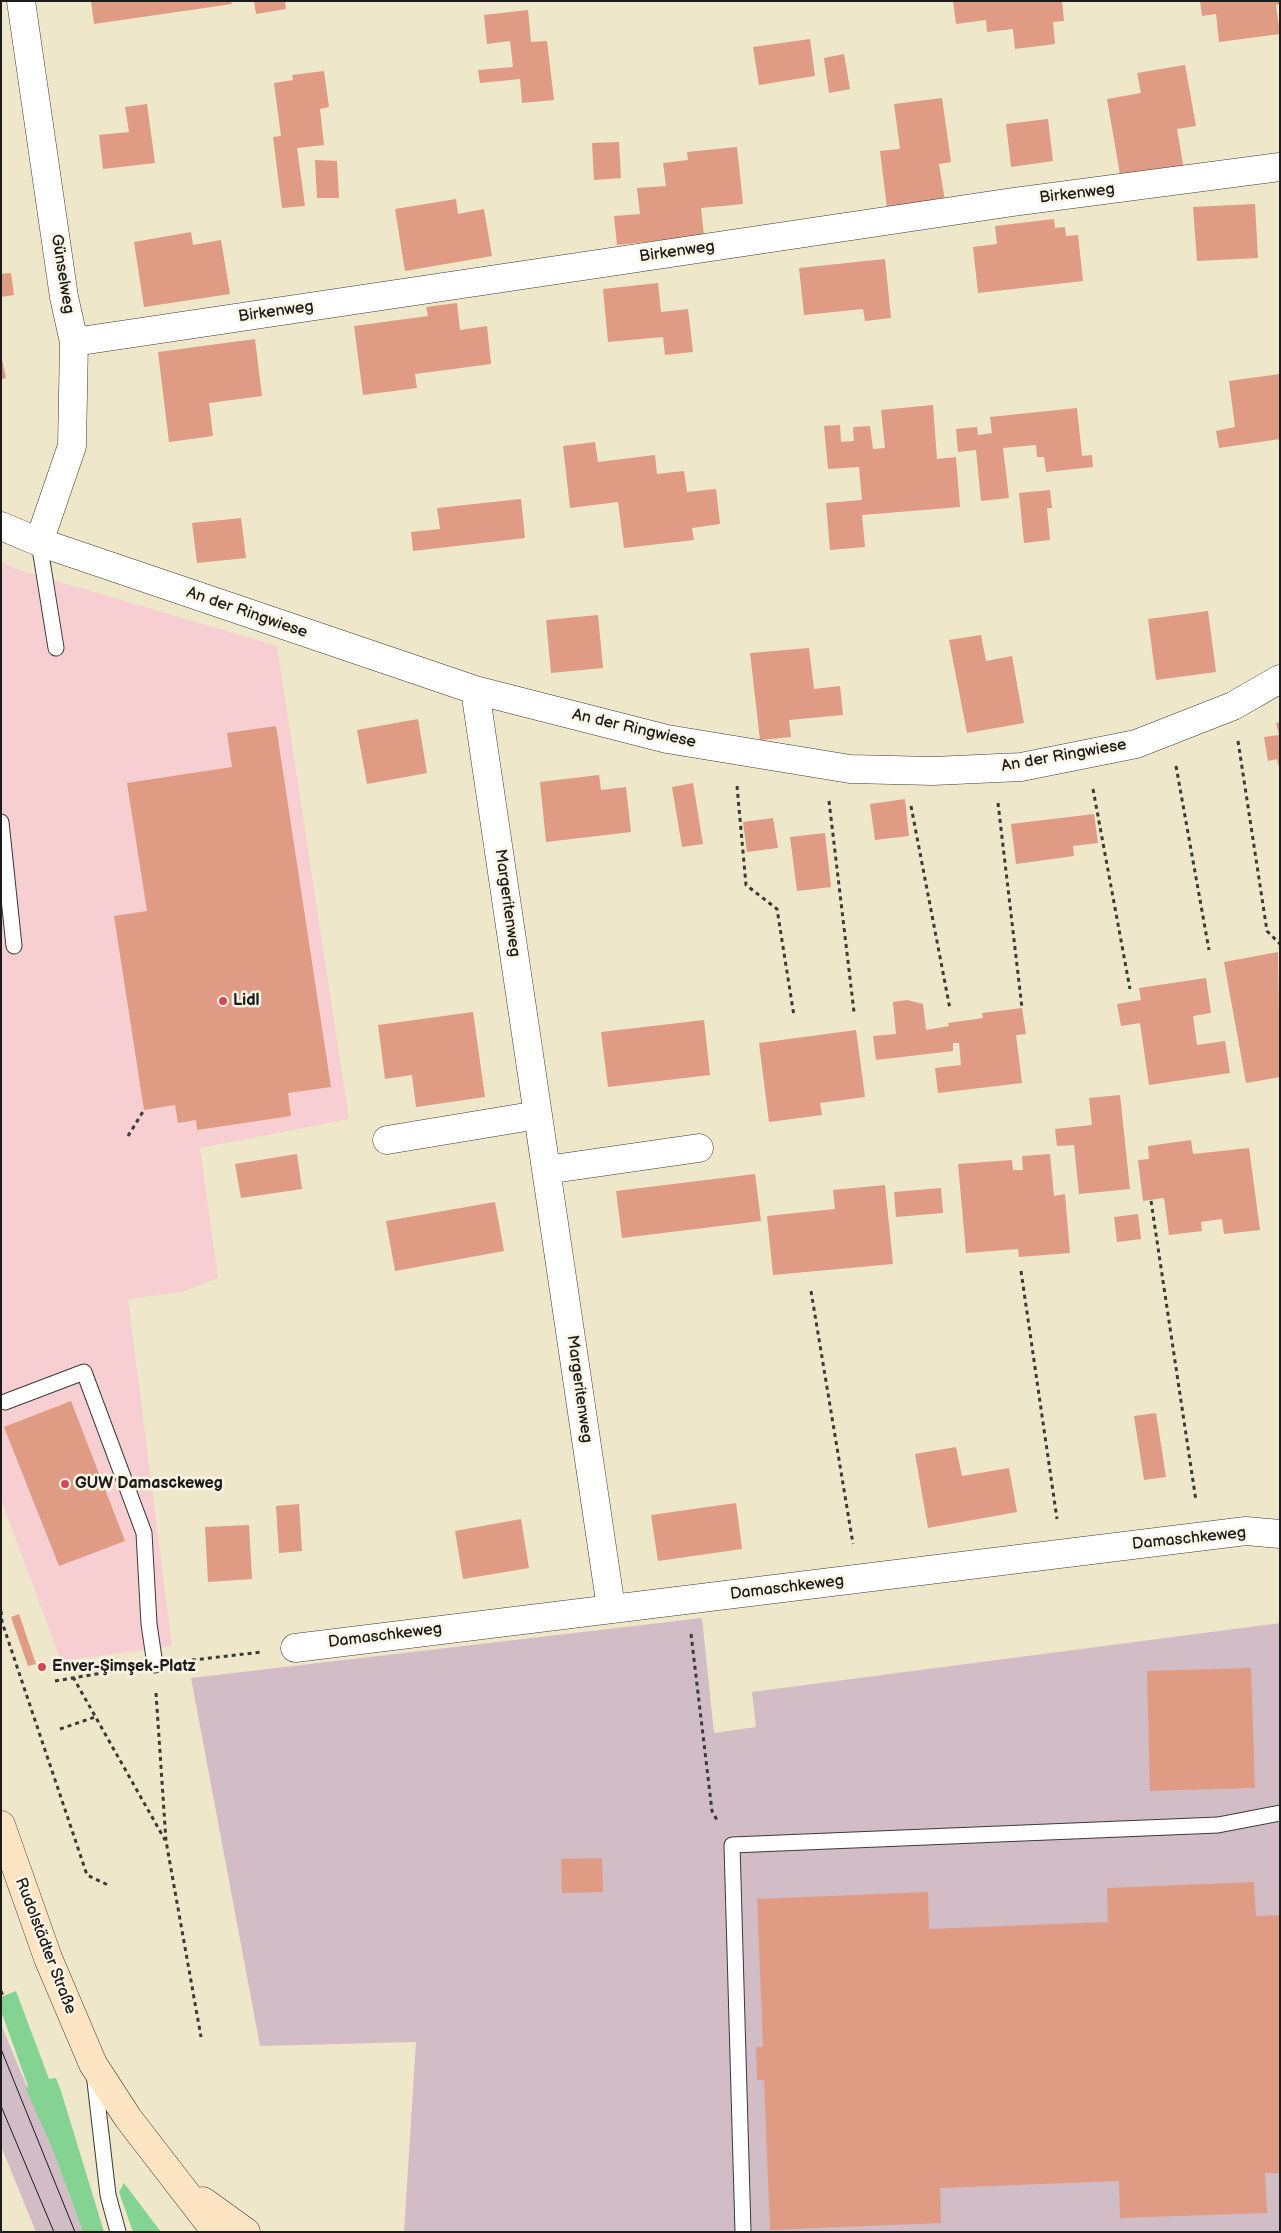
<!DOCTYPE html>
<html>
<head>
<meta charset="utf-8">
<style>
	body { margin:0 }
	#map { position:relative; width:1281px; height:2233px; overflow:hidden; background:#eee7ca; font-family:"Balsamiq Sans",sans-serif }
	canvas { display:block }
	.frame { position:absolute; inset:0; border:2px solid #1c1c1c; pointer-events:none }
</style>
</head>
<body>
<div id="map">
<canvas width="1281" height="2233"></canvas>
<div class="frame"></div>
</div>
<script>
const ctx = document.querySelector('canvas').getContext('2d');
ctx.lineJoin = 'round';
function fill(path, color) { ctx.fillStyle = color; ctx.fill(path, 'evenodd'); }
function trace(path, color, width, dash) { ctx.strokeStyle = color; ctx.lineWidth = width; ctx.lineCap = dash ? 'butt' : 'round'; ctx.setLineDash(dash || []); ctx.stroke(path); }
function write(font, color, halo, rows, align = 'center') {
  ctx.font = font + ' "Balsamiq Sans",sans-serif'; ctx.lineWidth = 5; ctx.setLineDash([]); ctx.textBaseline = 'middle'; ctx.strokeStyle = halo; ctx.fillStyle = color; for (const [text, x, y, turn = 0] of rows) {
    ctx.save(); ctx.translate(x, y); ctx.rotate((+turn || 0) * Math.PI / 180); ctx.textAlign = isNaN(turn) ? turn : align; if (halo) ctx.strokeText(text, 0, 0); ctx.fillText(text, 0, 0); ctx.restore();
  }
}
const built = new Path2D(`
	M1,561l15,8 261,77 72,473 -149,29 18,130 -36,14 -54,7 44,347 -111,15 -60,-162z`);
const industrial = new Path2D(`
	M702,1618l12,115 42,-6 -4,-35 528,-69v609h-876l12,-190 -156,4 -69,-368z
	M1,2024l51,124 31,84h-47l-35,-86z`);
const green = new Path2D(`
	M16,1991l33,88 7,-1 5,13 43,141h-21l-31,-84 -26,-59 2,-3 -27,-75v-14z
	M124,2183l37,49h-28l-14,-40z`);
const building = new Path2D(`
	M91,1h140l1,3 -138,20z
	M254,1h31l1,8 -30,5z
	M953,1h109l2,20 -11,1 2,22 -40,5 -2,-20 -26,3 -1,-12 -30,4z
	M1200,1h80v3l-4,1 4,29 -61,8 -3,-28 -14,2z
	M528,10l3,32 16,-1 7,59 -32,3 -2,-24 -40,4 -2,-13 35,-3 -3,-26 -23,3 -3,-29z
	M810,39l5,37 -56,9 -6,-38z
	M844,54l6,35 -21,4 -5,-35z
	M1185,65l11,61 -19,3 7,41 -63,10 -14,-81 34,-6 -4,-20z
	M324,71l5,36 -9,2 4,36 -27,3 8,58 -23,2 -9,-71 8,-1 -7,-53 19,-3 -1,-5z
	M942,98l9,64 -12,2 6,37 -58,7 -7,-57 20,-2 -6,-45z
	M147,104l8,59 -52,6 -4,-34 30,-3 -4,-25z
	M1048,119l5,42 -42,6 -5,-43z
	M619,142l2,36 -27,2 -2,-37z
	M737,147l6,57 -42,4 3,28 -87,9 -3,-29 26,-2 -3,-26 29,-2 -3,-23 25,-3 -1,-8z
	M315,160l22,1 2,37h-22z
	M456,199l2,15 26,-5 8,47 -87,15 -10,-62z
	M1255,204l3,54 -61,3 -4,-54z
	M1054,219l1,9 10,-1 1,9 12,-1 5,46 -105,12 -5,-46 24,-3 -2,-18z
	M191,232l2,13 28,-5 9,54 -86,13 -10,-65z
	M885,259l6,59 -26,3 -2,-12 -59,6 -5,-47z
	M11,273l3,22 -13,2v-23z
	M658,283l3,29 27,-3 5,43 -28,3 -2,-18 -55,5 -5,-53z
	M457,303l3,27 27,-4 4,38 -76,10 2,14 -54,7 -9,-69 74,-10 -2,-9z
	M255,339l7,57 -53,7 4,33 -44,6 -11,-90z
	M1,355l5,23 -5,1z
	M1280,374v65l-61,9 -3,-17 19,-4 -6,-46z
	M933,405l4,54 19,-2 4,50 -98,8 3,32 -35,3 -4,-47 36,-3 -3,-33 -31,2 -4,-43 16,-1 1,17 13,-1 -1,-14 17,-1 3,23 12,-1 -4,-38z
	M1077,408l5,48 10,-1 1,12 -47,5 -2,-15h-7l-1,-12 -33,3 6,50 -28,3 -5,-51 -18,2 -2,-23 21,-2 1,8 14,-2 -2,-16z
	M595,442l3,20 57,-7 2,19 27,-3 3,21 29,-3 4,35 -28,4 2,12 -70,8 -6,-46 -48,6 -7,-62z
	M1050,490l2,18h-5l3,32 -26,3 -5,-50z
	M521,499l4,39 -112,13 -2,-19 29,-3 -3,-21z
	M241,518l5,40 -49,5 -5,-40z
	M1208,611l8,61 -60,8 -8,-61z
	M598,615l5,53 -52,5 -5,-53z
	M981,635l5,26 26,-5 12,67 -57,10 -18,-93z
	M809,648l5,41 26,-3 3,29 -54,5 2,17 -31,3 -10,-87z
	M418,719l9,54 -60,11 -10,-54z
	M1280,722v46h-1l-2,-9 -9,2 -4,-24 15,-2 -3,-12z
	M276,726l55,361 -43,6 3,23 -94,14 -1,-10 -18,3 -3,-18 -31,5 -30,-194 33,-5 -20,-128 105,-16 -5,-34z
	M599,775l2,15 25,-3 5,45 -85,10 -6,-60z
	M693,783l10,61 -21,3 -10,-60z
	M905,799l4,37 -34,4 -5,-36z
	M1094,814l4,29 -25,3 1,10 -58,8 -5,-40z
	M773,818l5,30 -31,4 -4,-30z
	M825,833l6,54 -34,4 -7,-54z
	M1278,952l2,125 -34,6 -22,-121z
	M1206,978l5,35 -18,3 4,29 28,-4 5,32 -81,12 -9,-62 -19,3 -4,-22 24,-4 -2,-12z
	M907,1000l16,4 3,26 23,-4 -1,-3 35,-5 -1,-5 40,-5 4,26 -10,1 6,48 -84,10 -3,-25 26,-3 -2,-22h-6v8l-77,9 -3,-24 23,-2 -3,-32z
	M473,1012l12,85 -69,10 -4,-32 -27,4 -7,-54z
	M704,1020l6,55 -102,12 -7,-55z
	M856,1030l9,67 -45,6 2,12 -53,7 -10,-79z
	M1120,1095l10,94 -51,5 -5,-49 -17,1 -2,-17 37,-4 -3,-27z
	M1191,1140l2,14 56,-6 11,82 -36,4 -2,-15 -21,3 1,9 -33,4 -5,-37 -21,3 -5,-41 11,-1 -1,-13z
	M297,1154l5,35 -61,9 -6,-34z
	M1050,1154l4,42 11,-2 5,59 -51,4 -1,-8 -52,4 -8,-89 54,-4 1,10h10l-1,-14z
	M755,1174l6,47 -139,17 -6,-47z
	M885,1185l8,79 -120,11 -6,-59 68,-7 -2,-19z
	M941,1188l2,25 -47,4 -2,-25z
	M495,1202l9,49 -109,20 -9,-50z
	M1138,1214l3,25 -24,3 -3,-25z
	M71,1401l54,140 -66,25 -55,-139z
	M1156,1413l10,64 -22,3 -10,-64z
	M956,1447l6,29 47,-8 8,44 -89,16 -13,-74z
	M736,1503l6,46 -84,12 -7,-46z
	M299,1504l3,47 -23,2 -3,-47z
	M521,1519l8,49 -66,11 -8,-48z
	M249,1525l3,54 -44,3 -3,-55z
	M19,1614l17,50 -8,2 -17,-49z
	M1251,1668l4,120 -105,3 -3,-120z
	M602,1858l1,34 -41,1 -1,-34z
	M1254,1882l2,34 24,-1v258h-15l2,40 -147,5 -1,-37 -179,7 1,35 -171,7 -6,-150h-7l-1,-33h7l-6,-148 171,-7 1,37 179,-7 -1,-34z`);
const path = new Path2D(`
	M1238,741l29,190 13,13
	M1176,766l33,184
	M737,786l9,99 31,24 17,107
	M1093,789l37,200
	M829,801l25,211
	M998,803l24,205
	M911,806l39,203
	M128,1136l16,-26
	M1151,1201l45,300
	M1021,1271l36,248
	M811,1291l42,253
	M1,1611l1,11 85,253 21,10
	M691,1634l21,177 6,11
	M184,1661l78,-9
	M73,1677l92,163
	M55,1681l71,-12
	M156,1693l10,148 35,196
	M60,1729l35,-12
	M1,1991l2,5`);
const lane = new Path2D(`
	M39,542l17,106
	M1,822l13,124
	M5,1402l79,-30 60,161 5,91 6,41
	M94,2073l14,122 10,37
	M743,2232l-11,-387 486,-20 62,-12`);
const street = new Path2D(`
	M21,1l43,296 10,45 -2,104 -33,96
	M74,342l939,-140 267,-35
	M1,526l38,16 436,148 192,49 183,30 83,2 88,-4 115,-23 97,-38 47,-27
	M475,690l136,918
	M387,1140l151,-25
	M546,1170l153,-22
	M295,1648l951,-117 34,3`);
const secondary = new Path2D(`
	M1,1825l47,133 45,106 35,54 88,114
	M203,2201l43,31`);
const tram = new Path2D(`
	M1,2049l74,183
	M1,2106l53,126`);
const markers = [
	[223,1001,5,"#d1495b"],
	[65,1484,5,"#d1495b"],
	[42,1667,5,"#d1495b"]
];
const streetNames = [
	["Birkenweg",1077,194,-7],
	["Birkenweg",677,252,-8],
	["Günselweg",62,274,81],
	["Birkenweg",276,312,-8],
	["An der Ringwiese",247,613,19],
	["An der Ringwiese",634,729,13],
	["An der Ringwiese",1064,756,-10],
	["Margeritenweg",507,903,82],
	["Margeritenweg",579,1389,82],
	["Damaschkeweg",1189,1539,-6],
	["Damaschkeweg",787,1588,-7],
	["Damaschkeweg",385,1636,-7],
	["Rudolstädter Straße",45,1946,69]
];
const poiNames = [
	["Lidl",233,1001],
	["GUW Damasckeweg",75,1484],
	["Enver-Şimşek-Platz",52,1667]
];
fill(built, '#f7cfd2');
fill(industrial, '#d2bdc6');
fill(green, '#84d392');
fill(building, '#e09b84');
trace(lane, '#3c3a36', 17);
trace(street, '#3c3a36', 29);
trace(secondary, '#3c3a36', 29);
trace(path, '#3c3a36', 3, [4, 4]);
trace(lane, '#fff', 15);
trace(street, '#fff', 28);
trace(secondary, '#fde5c4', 28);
trace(tram, '#1c1c1c', 1);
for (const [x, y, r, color] of markers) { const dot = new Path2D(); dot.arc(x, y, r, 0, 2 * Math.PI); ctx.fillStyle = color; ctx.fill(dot); trace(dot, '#fcf5e5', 2); }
write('16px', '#1c1c1c', '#fcf5e5', streetNames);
write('bold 16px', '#1c1c1c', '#fcf5e5', poiNames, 'left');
</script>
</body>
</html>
